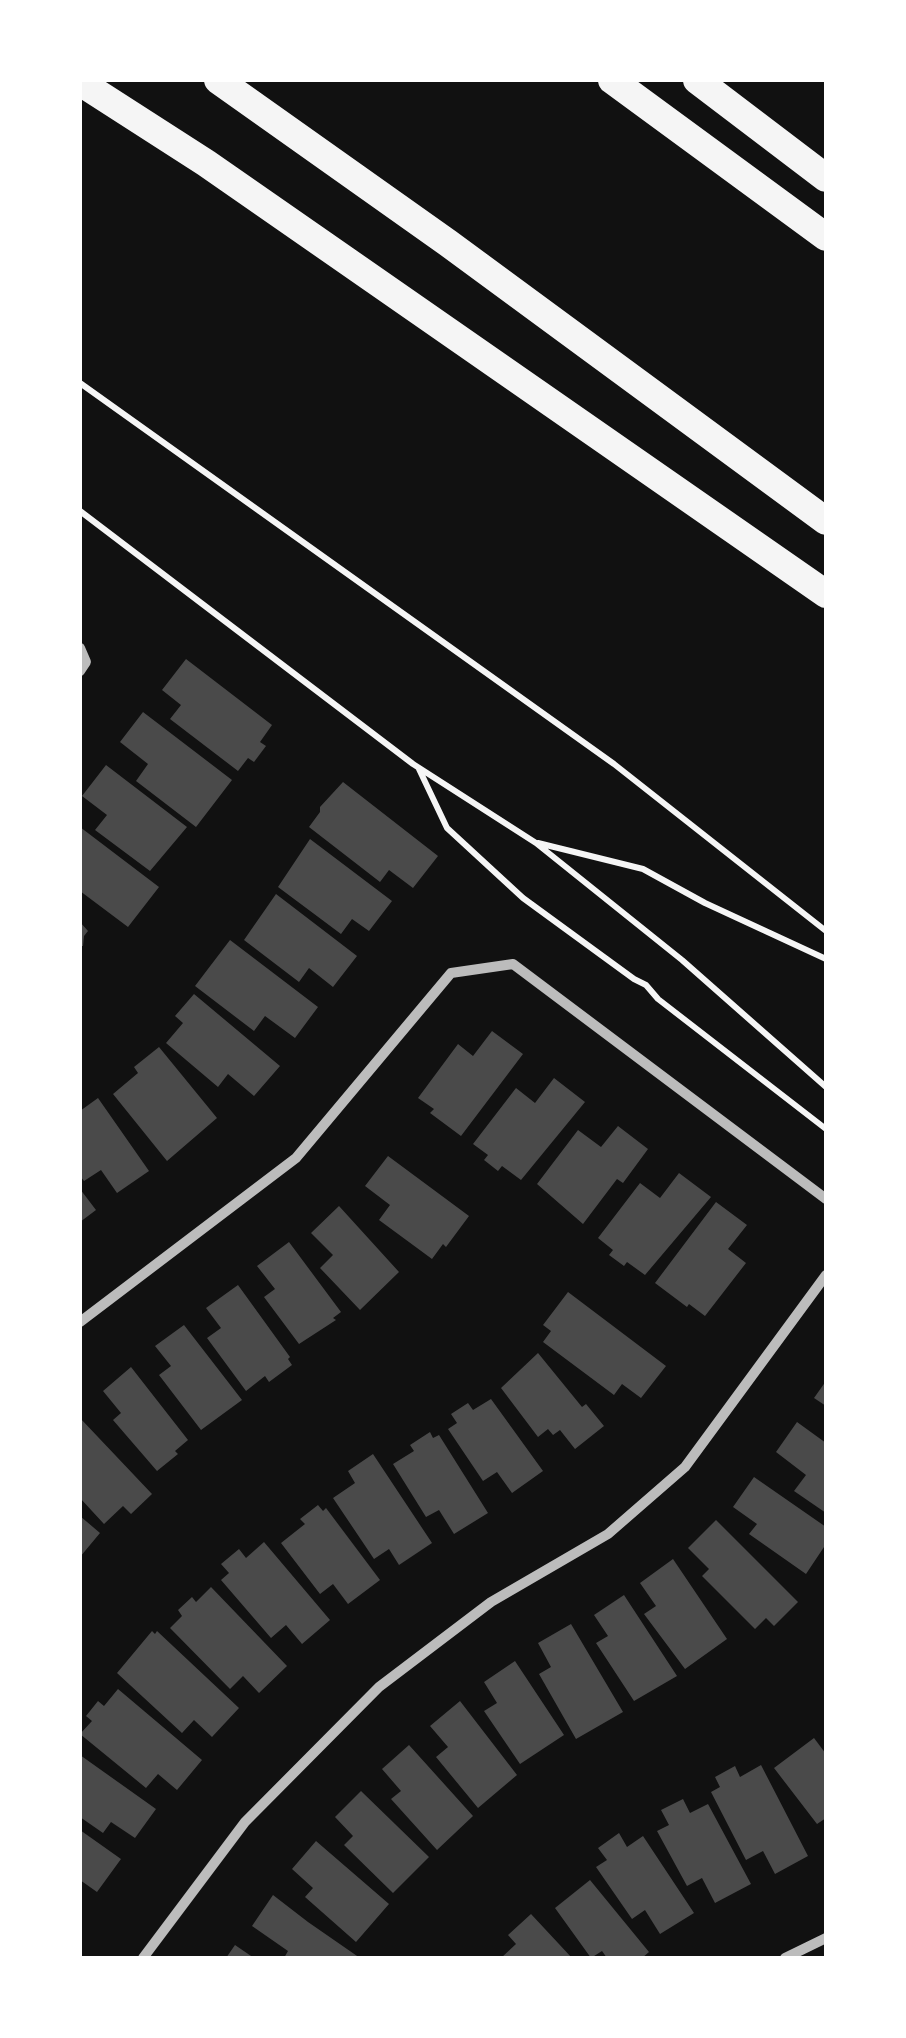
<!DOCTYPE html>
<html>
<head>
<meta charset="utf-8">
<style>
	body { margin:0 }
	#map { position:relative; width:906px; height:2038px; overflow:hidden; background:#111; font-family:"Noto Serif",serif }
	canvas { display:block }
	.frame { position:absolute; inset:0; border:82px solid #fff; pointer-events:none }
</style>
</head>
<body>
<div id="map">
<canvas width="906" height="2038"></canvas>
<div class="frame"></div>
</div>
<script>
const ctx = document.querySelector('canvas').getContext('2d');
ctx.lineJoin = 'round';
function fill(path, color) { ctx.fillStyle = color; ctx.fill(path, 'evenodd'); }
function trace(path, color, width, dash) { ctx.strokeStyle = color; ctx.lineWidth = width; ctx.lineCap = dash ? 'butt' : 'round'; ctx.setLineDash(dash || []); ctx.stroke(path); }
const building = new Path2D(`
	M186,659l86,66 -12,17 6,4 -12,16 -6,-4 -10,13 -68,-52 11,-14 -19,-15z
	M143,712l89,68 -36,47 -60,-46 12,-17 -28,-22z
	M106,765l81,62 -37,44 -55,-41 12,-15 -25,-19z
	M343,782l95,74 -25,32 -24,-18 -9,12 -71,-55 11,-15v-5z
	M80,827l79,60 -31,40 -48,-36z
	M310,839l82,62 -23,30 -17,-12 -11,15 -63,-47z
	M276,894l81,62 -24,31 -24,-19 -10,14 -55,-42z
	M80,922l8,9 -4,5 -1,10h-3z
	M230,940l88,67 -23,31 -30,-22 -11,15 -59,-45z
	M194,994l86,72 -26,30 -26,-22 -10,13 -52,-44 17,-20 -8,-7z
	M492,1031l31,23 -62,82 -31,-23 4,-4 -16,-11 40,-54 15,12z
	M159,1047l58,71 -50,43 -54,-67 25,-21 -4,-6z
	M554,1078l31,24 -64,78 -19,-14 -4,5 -14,-11 4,-5 -15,-11 43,-56 19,15z
	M98,1098l51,73 -32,22 -16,-23 -17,11 -4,-5v-65z
	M618,1126l30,23 -25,34 -6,-4 -34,45 -46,-40 41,-54 23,17z
	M388,1156l81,60 -23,31 -3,-3 -11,15 -53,-39 11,-15 -25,-19z
	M679,1173l32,24 -66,78 -18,-13 -3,4 -15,-11 4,-5 -15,-12 42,-55 20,15z
	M80,1189l16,21 -16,12z
	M716,1202l31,23 -19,24 18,14 -41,53 -16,-12 -2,3 -32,-24z
	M339,1206l60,66 -39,38 -40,-42 13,-13 -22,-22z
	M289,1242l52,70 -8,6 3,2 -37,24 -35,-47 11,-8 -18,-23z
	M238,1285l52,72 -2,2 4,6 -23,17 -4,-6 -19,15 -39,-53 14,-10 -15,-20z
	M568,1292l98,74 -25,32 -19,-14 -8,11 -71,-53 8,-11 -8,-6z
	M184,1325l58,75 -41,30 -42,-55 12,-9 -16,-20z
	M538,1353l44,54 4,-3 18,22 -29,23 -15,-19 -7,5 -5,-6 -10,8 -37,-49z
	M131,1367l57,73 -13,11 3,3 -21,17 -44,-51 8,-7 -18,-22z
	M826,1381v25l-12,-8z
	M491,1399l52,72 -31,22 -15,-21 -14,9 -35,-52 9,-6 -6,-9 17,-11 5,7z
	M80,1418l72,76 -21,20 -8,-8 -19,18 -24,-26z
	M797,1422l29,21v70l-32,-22 12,-16 -30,-23z
	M430,1432l3,6 6,-3 49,78 -34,21 -15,-24 -13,7 -33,-53 21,-13 -4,-6z
	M373,1454l59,89 -33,22 -10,-16 -15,10 -41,-61 22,-15 -7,-12z
	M754,1477l72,50v17l-20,30 -57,-40 8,-10 -24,-17z
	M318,1505l5,6 3,-3 54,72 -32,24 -15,-20 -13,10 -39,-51 24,-19 -5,-5z
	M80,1516l20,17 -20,24z
	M716,1520l82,82 -24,24 -8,-8 -11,11 -53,-53 7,-7 -21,-21z
	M264,1542l66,78 -28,24 -16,-19 -15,13 -50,-58 8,-7 -8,-9 18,-15 7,9z
	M673,1559l54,80 -42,30 -41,-55 12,-8 -16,-23z
	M211,1587l76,79 -28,27 -16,-17 -13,13 -60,-61 12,-12 -4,-6 14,-13 4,5z
	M624,1595l53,81 -43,25 -38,-58 12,-7 -14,-21z
	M571,1624l52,88 -47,27 -37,-65 12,-7 -13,-24z
	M152,1631l3,3 2,-3 82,77 -27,29 -18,-17 -12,13 -65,-60z
	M515,1661l49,74 -44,29 -36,-53 13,-8 -13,-21z
	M118,1689l84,71 -25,30 -19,-16 -12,14 -66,-54 12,-13 -6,-5 12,-15 6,5z
	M460,1701l57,74 -39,33 -42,-51 12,-10 -18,-21z
	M814,1738l12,16v64l-9,6 -43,-56z
	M409,1745l64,71 -36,34 -46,-51 10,-8 -19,-22z
	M80,1755l76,54 -21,29 -24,-16 -8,11 -23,-16z
	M761,1765l47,91 -33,18 -12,-23 -17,9 -35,-68 9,-5 -5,-10 20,-11 5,11z
	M361,1791l68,66 -36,36 -49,-48 9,-9 -18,-19z
	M683,1799l7,14 18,-9 43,80 -36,19 -13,-25 -15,8 -30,-55 12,-6 -8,-15z
	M80,1830l41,29 -24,33 -17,-12z
	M619,1833l8,14 16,-11 51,77 -34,21 -15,-24 -13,9 -36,-52 11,-7 -9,-12z
	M316,1841l73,63 -33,38 -51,-45 8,-9 -21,-19z
	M590,1880l59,72 -7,6h-35l-5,-7 -11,7 -36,-50z
	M273,1895l35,27 52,36h-76l4,-7 -36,-25z
	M531,1914l41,44h-71l15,-14 -8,-9z
	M235,1945l19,13h-28z`);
const path = new Path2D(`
	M80,383l534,381 212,167
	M80,511l333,253 123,79 146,117 144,127
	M419,769l28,59 76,70 111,81 12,6 12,14 168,130
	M538,843l105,26 62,34 121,56`);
const minor = new Path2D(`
	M80,648l6,14 -6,9
	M80,1322l216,-164 155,-185 62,-9 313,235
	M143,1958l102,-136 134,-135 112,-85 117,-68 77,-67 141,-192
	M785,1958l41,-20`);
const motorway = new Path2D(`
	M218,80l230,163 378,278
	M612,80l214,157
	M697,80l129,98
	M80,82l126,81 620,431`);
fill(building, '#4a4a4a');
trace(path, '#f5f5f5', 6);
trace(minor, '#bcbcbc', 10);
trace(motorway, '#f5f5f5', 28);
</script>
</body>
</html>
